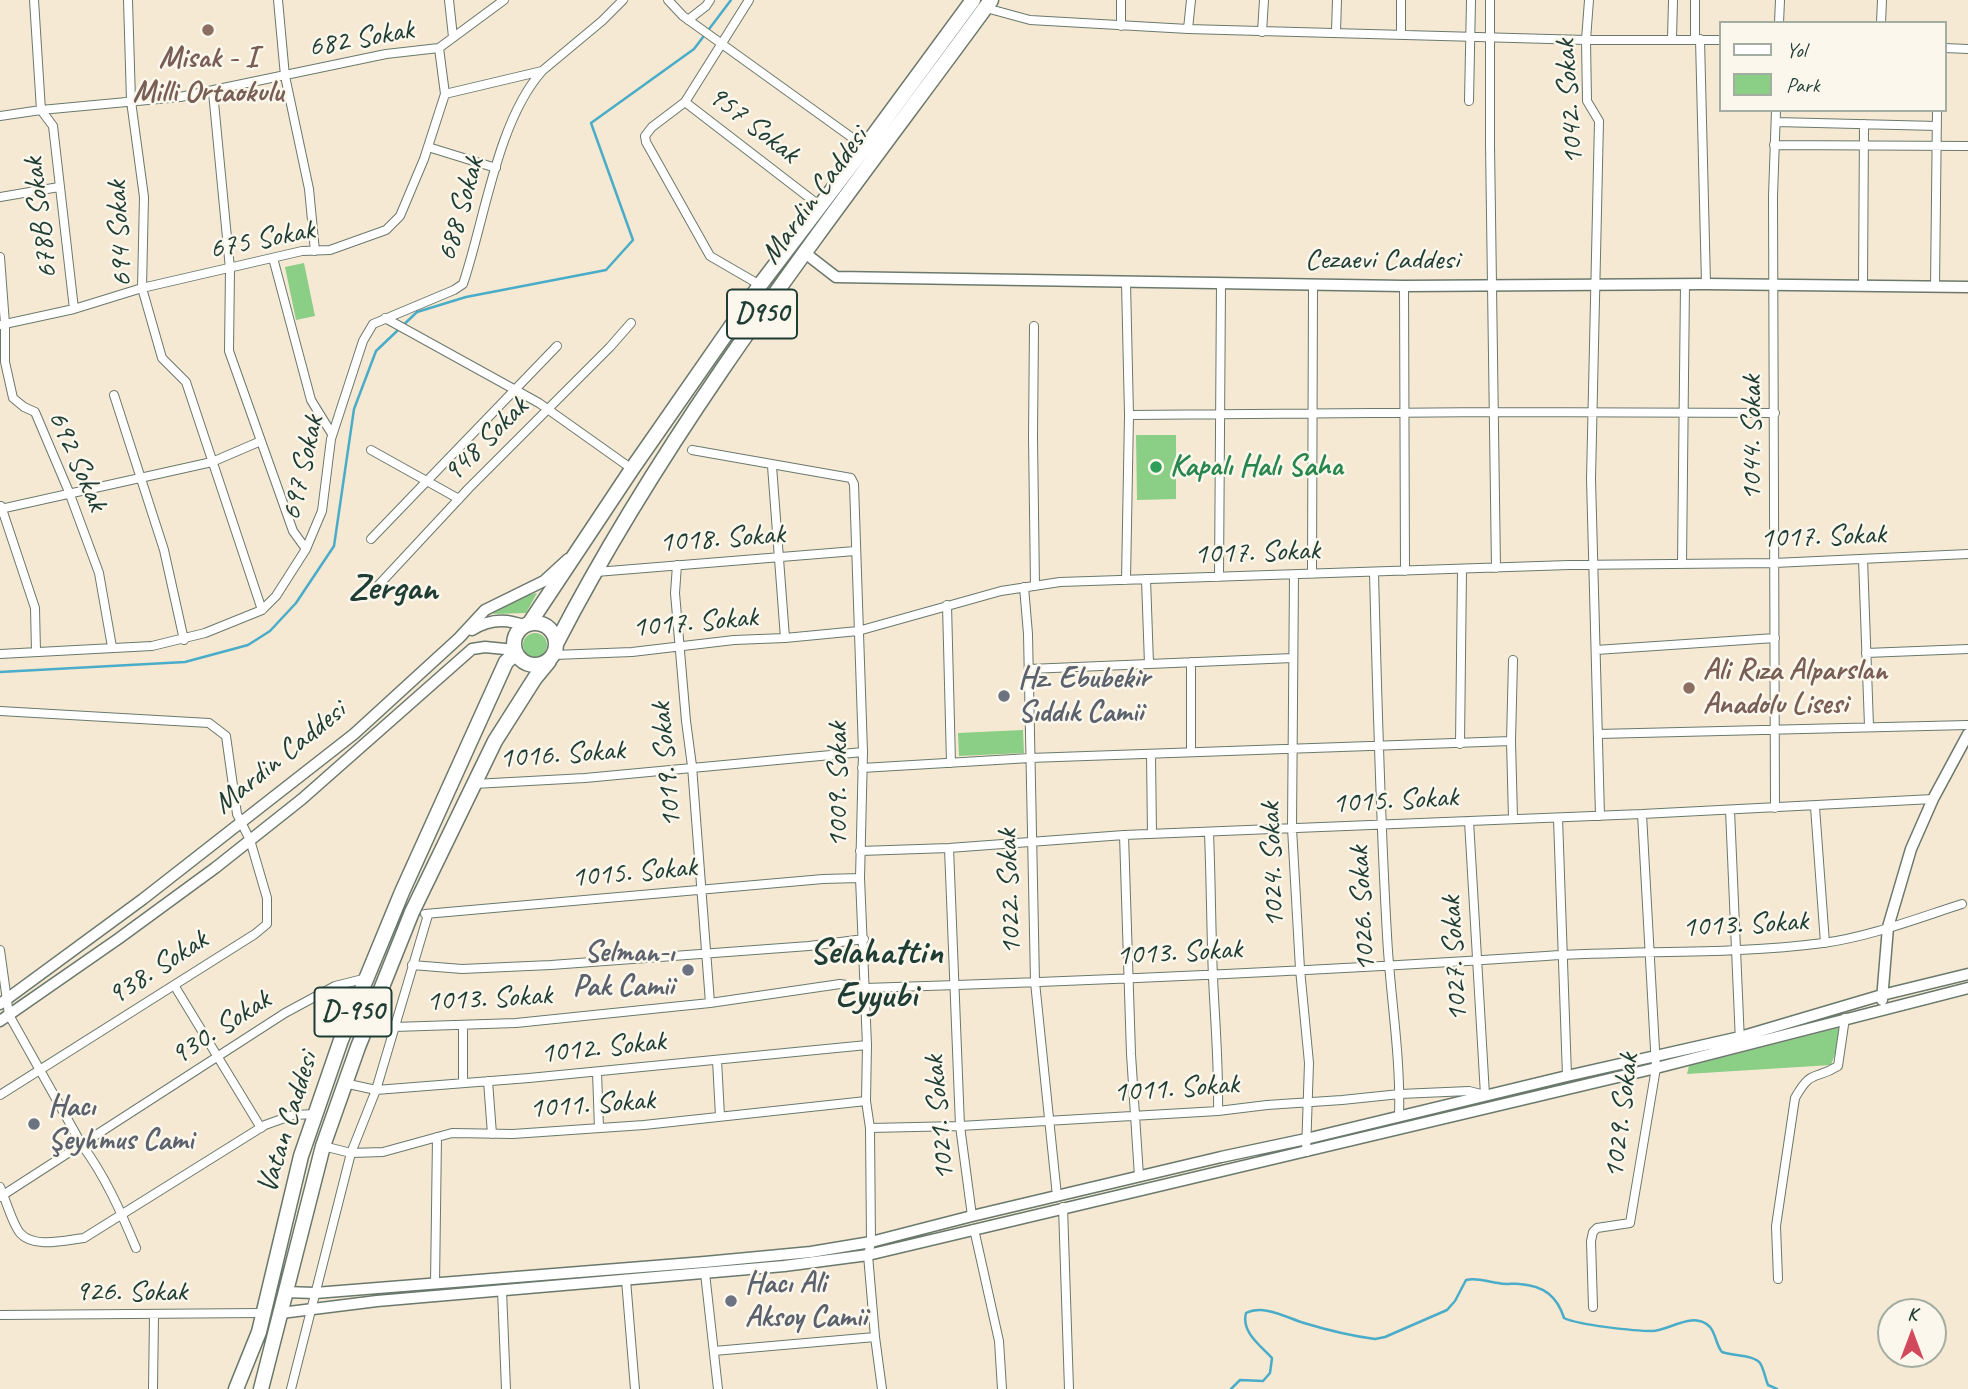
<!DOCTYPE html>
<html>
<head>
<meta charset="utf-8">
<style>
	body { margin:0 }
	#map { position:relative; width:1968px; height:1389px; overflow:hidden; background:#f6e9d3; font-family:Caveat,sans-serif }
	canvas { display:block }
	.legend { position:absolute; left:1719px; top:21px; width:228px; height:91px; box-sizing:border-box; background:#fbf7ec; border:2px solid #a3ada2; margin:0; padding:9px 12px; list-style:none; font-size:21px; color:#1f3d34 }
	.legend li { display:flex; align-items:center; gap:14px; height:35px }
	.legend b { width:35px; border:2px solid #a3ada2 }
	.north { position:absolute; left:1877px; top:1298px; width:70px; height:70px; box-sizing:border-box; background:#fbf7ec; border:2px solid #a3ada2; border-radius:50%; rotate:0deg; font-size:19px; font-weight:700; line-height:28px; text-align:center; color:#1f3d34 }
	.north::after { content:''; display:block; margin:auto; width:24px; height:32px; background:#d1495b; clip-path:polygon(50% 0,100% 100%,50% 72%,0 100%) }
</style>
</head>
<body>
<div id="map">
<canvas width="1968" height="1389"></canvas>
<ul class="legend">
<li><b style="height:9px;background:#fff"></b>Yol</li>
<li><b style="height:19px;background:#8bce86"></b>Park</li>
</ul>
<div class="north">K</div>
</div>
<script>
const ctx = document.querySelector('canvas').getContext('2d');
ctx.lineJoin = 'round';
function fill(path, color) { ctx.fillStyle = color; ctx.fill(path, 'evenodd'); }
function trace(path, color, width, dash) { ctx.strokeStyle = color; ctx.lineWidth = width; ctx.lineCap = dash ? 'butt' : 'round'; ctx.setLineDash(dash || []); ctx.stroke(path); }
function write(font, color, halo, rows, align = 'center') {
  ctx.font = font + ' Caveat,sans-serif'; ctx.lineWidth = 5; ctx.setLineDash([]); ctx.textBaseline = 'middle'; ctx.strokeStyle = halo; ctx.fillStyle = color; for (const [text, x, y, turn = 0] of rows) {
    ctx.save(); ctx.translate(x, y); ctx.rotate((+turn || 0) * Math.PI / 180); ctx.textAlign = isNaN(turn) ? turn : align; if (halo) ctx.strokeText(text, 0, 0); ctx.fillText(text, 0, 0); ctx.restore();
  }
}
const green = new Path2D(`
	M304,263l11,53 -19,4 -11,-53z
	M1136,435h40v64l-39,1z
	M537,593l-11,20 -34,1 28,-17z
	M523 645a12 12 0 1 1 24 0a12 12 0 1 1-24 0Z
	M1023,730l1,23 -65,3 -1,-23z
	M1838,1028l5,4 -12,33 -144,9 2,-8z`);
const stream = new Path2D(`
	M0,672l185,-10 63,-17 22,-14 26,-28 38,-57 20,-137 22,-58 41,-39 49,-15 140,-27 27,-30 -42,-117 103,-74 37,-49
	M1231,1389l9,-9 23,1 7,-8 2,-15c-12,-13 -31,-26 -26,-45 18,-9 41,5 58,10 23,7 48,13 71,16l10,-2 62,-27 8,-9 11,-21c12,-3 21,2 32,3 8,2 15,0 22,1 24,2 37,12 44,34 14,7 71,13 88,13 17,0 41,-21 58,-4 6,7 6,18 12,25 11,4 32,3 38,11 4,6 5,15 8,22l9,4`);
const street = new Path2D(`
	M34,0l7,110 12,16 21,183
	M128,0l3,101 13,96 -2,91 20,70 24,24 76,228
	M278,0l7,76 24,113 6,62
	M449,0l4,37
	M668,0l15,16 182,131
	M749,0l-64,102 -33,25 -7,9 1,6 64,114 50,29
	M1490,0v144l6,424
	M1589,0l-3,40 1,61 12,20 -8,358 9,337
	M986,8l44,12 158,9 398,11h135
	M688,20l18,-14 4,-6
	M1779,23l1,-23
	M1881,23l1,-23
	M1121,26v-26
	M1188,29l3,-29
	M1262,32l2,-32
	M1336,32l1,-32
	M1401,34v-34
	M1672,39l1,-39
	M1695,39v-39
	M1700,39l6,245
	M439,48l65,-48
	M1945,48l23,1
	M213,92l17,177 -1,82 64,180 13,18
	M445,94l97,-23 60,-50 21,-21
	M1469,101l2,-101
	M685,102l135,104
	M0,116l41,-6 139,-13 206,-43 53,-6
	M1776,122l161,4
	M1774,145l194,1
	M428,147l68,21
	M0,197l59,-10
	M0,257l5,67v38l8,36 11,9 11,5 34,80 30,81 13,74
	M273,258l38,142 21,34
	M1126,282l3,133 -3,165
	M1404,286l1,285
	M1863,286l1,-162
	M1935,287l2,-177
	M385,318l154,85 93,66
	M0,325l74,-16 68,-21 160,-37 28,-1 56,-20 14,-14 24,-57 21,-65 -6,-46
	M1034,326l-1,111 2,149
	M114,395l50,155 20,90
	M1129,415l365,-3 281,1
	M371,450l88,49
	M692,450l159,28 3,6 9,268 -3,126 7,167 -1,56 4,27 1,114 -3,13 7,82 7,52
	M772,466l13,172
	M1,506l34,102 1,44
	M0,509l212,-47 49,-21
	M371,539l186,-193
	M1863,559l6,167
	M1682,564l3,-280
	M677,565l-2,28 11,128 6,45 18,237
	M596,572l259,-21
	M1374,572c3,121 6,242 13,363 3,60 14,121 12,181
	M1312,574l1,-289
	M1294,575l-2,253 8,141 9,94 -3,89
	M1219,577l2,-293
	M1146,579l3,85
	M1024,587l4,47 7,348 22,214
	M374,590l95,-102 141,-141 21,-24
	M947,605l4,158
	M1596,650l179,-12
	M1866,653l102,-4
	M0,654l152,-8 53,-13 57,-23 14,-14 30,-47 16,-38 9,-72 32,-98 10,-17 81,-34 9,-6c22,-65 34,-162 79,-213
	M554,655l78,-3 102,-12 51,-2 73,-7 143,-40 59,-9 509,-17 205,-2 194,-9
	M1513,660l-2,81 2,77
	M1191,662v90
	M1029,669l264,-11
	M0,711l209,12 17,13 11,78 13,26 17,58v26l-12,10 -255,161
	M1598,734l370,-9
	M1460,744l2,-175
	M1151,754l1,80
	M862,768l168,-10 481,-17
	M474,784l111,-6 278,-26
	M1815,807l10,136
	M1775,808l-2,-612 3,-86
	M1730,810l10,232
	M1558,818l9,258
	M1209,833c2,48 2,96 4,144 2,45 6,89 5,134
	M1124,835l7,219 8,122
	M949,848l11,278 12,90
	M860,851l89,-3 175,-13 518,-21 291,-15
	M425,914l398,-35 37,-1
	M0,950l9,65 73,130c23,31 39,67 54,103
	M412,965l50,4 89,-4 258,-19 55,-7
	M174,985l87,143
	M463,1025v57
	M394,1027l122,-4 194,-20 130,-19 25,4c227,-7 454,-17 681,-32 92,-6 186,-1 277,-13 46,-6 95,-25 139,-39
	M717,1060l3,56
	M597,1072l2,56
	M488,1081l4,53
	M344,1083l32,7 153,-12 338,-33
	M870,1128l90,-2 258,-15 49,-6 75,-5 58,-6 69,-3 16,4 -16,-274
	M323,1146l28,7 32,-1 69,-19 61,1 131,-9 222,-24
	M0,1187c6,13 12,36 20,46 14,16 46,7 64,5l181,-113 28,-10 23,-1
	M0,1197l285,-184 50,-27 32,-8
	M1063,1207l6,182
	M974,1229l25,112 3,48
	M705,1273l13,116
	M1778,1279l-2,-53 19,-128c17,-30 19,-17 43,-32l7,-48
	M626,1280l9,109
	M435,1284l2,-147
	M502,1290l4,99
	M1593,1307l-2,-66 2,-9 4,-4 33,-5 26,-155 -14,-254
	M0,1315l262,-2
	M714,1351l161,-14
	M153,1389l1,-74
	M291,1389l60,-236 25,-63 52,-175`);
const secondary = new Path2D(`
	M805,253l31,24 568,9 302,-2 262,3
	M472,630c17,-11 34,-12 53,-4
	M1882,1000l6,-73 23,-78 22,-50 35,-65
	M0,1004l143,-105 211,-165 105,-96 26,-28 59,-29 24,-22
	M0,1021l118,-82 97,-71 87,-69 170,-150 13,-2 30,3
	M285,1292l30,1 390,-31 106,-10 60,-10 101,-26 249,-59 85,-18 261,-63 173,-39 142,-42 86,-21
	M281,1313l96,-12 407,-35 84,-11 788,-187 312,-80`);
const highway = new Path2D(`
	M514 644a21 21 0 1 1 42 0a21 21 0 1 1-42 0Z
	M529,624l103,-155 128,-184 105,-138 108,-147
	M557,642c119,-230 282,-434 434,-642
	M236,1389l23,-57 42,-176 40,-116 61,-148 104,-230 10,-9
	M261,1389l62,-243 35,-99 54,-135 83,-171 40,-63 14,-17`);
const markers = [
	[208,30,7,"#8d6e63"],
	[1156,467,7,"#2e9e5b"],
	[1689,688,7,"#8d6e63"],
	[1004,696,7,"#6b7280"],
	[688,970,7,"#6b7280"],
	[34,1124,7,"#6b7280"],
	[731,1301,7,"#6b7280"]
];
const shields = [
	[762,314,70],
	[353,1012,77]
];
const shieldNames = [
	["D950",762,314],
	["D-950",353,1012]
];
const streetNames = [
	["682 Sokak",361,39,-10],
	["1042. Sokak",1570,102,-94],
	["957 Sokak",753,125,38],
	["Mardin Caddesi",815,196,-54],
	["688 Sokak",461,209,-74],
	["678B Sokak",41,218,-97],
	["694 Sokak",120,234,-93],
	["675 Sokak",262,240,-11],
	["Cezaevi Caddesi",1382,260],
	["1044. Sokak",1752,438,-90],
	["948 Sokak",486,440,-45],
	["692 Sokak",77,461,66],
	["697 Sokak",303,468,-77],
	["1017. Sokak",1823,537,-2],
	["1018. Sokak",722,539,-4],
	["1017. Sokak",1257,553,-2],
	["1017. Sokak",695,623,-5],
	["1016. Sokak",562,755,-4],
	["Mardin Caddesi",280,758,-39],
	["1019. Sokak",667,765,-95],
	["1009. Sokak",838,785,-90],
	["1015. Sokak",1395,801,-3],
	["1024. Sokak",1273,865,-92],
	["1015. Sokak",634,873,-5],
	["1022. Sokak",1010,892,-92],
	["1026. Sokak",1363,909,-93],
	["1013. Sokak",1745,925,-3],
	["1013. Sokak",1179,953,-3],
	["1027. Sokak",1455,959,-93],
	["938. Sokak",158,968,-33],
	["1013. Sokak",489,999,-3],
	["930. Sokak",221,1028,-33],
	["1012. Sokak",603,1048,-6],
	["1011. Sokak",1176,1089,-4],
	["1011. Sokak",592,1105,-4],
	["1029. Sokak",1622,1116,-83],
	["1021. Sokak",940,1118,-95],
	["Vatan Caddesi",288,1123,-73],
	["926. Sokak",131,1292]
];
const educationNames = [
	["Misak - I",208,59],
	["Milli Ortaokulu",208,93],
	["Ali Rıza Alparslan",1703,671,"left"],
	["Anadolu Lisesi",1703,705,"left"]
];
const leisureNames = [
	["Kapalı Halı Saha",1170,467]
];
const worshipNames = [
	["Hz. Ebubekir",1018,679],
	["Sıddık Camii",1018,713],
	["Selman-ı",674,953,"right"],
	["Pak Camii",674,987,"right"],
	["Hacı",48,1107],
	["Şeyhmus Cami",48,1141],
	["Hacı Ali",745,1284],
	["Aksoy Camii",745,1318]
];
const districtNames = [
	["Zergan",393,589],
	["Selahattin",876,953],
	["Eyyubi",876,996]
];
fill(green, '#8bce86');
trace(stream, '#49acc9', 2.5);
trace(street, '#6a796c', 10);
trace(secondary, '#6a796c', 13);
trace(highway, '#6a796c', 17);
trace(street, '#fff', 8);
trace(secondary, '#fff', 10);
trace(highway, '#fff', 14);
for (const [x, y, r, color] of markers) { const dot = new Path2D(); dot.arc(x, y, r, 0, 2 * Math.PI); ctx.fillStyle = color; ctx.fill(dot); trace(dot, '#fbf7ec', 2.5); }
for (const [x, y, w] of shields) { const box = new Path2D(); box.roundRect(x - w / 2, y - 24.5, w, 49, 5); ctx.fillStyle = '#fbf7ec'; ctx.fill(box); trace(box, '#1f3d34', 2); }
write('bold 28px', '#1f3d34', null, shieldNames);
write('30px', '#1f3d34', '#fbf7ec', streetNames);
write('bold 30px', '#785e54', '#fbf7ec', educationNames);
write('bold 30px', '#27864d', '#fbf7ec', leisureNames, 'left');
write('bold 30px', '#5b616d', '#fbf7ec', worshipNames, 'left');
write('bold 37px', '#1f3d34', '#fbf7ec', districtNames);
</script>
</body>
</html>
